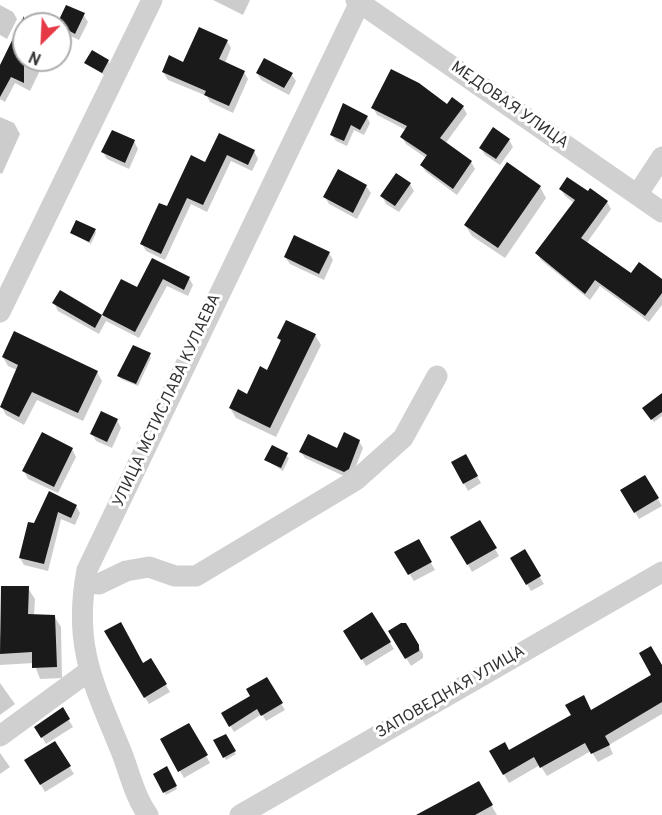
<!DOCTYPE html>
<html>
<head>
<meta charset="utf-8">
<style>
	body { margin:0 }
	#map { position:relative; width:662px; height:815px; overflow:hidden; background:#fff; font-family:Overpass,sans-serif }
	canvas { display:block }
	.north { position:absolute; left:12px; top:12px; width:60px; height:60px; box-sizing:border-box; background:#fff; border:2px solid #adadad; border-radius:50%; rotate:204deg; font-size:16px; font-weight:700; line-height:24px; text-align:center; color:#333 }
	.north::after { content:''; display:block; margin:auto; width:21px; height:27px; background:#e63946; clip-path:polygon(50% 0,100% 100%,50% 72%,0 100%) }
</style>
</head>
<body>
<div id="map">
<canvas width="662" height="815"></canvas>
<div class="north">N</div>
</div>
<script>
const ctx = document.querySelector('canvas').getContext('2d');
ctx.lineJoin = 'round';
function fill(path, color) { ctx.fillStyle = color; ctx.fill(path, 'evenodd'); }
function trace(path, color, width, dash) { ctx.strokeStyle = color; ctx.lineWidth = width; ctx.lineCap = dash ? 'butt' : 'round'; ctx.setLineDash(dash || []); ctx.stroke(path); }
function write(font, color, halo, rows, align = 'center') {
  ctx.font = font + ' Overpass,sans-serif'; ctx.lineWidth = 6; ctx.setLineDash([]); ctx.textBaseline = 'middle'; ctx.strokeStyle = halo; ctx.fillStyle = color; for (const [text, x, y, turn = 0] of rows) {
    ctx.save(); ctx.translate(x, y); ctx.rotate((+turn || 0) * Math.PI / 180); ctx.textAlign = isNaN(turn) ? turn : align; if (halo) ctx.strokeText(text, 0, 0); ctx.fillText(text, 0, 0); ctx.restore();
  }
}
const shadow = new Path2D(`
	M213,0h37l-7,15z
	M0,5l13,7 4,7 -10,20 -7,-4z
	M83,14l5,8 -9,18 -17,-8 -2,-8z
	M24,38v22h21l-15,31 -15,-8 -10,19 -5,-3v-31z
	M227,41l4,7 -6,15 19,9 4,7 -15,34 -23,-11 -3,-6 -39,-16 -5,-8z
	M108,61l2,3 -6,11 -18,-12z
	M257,73l34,1 5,7 -7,14 -28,-15z
	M343,105l24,12 3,6 -6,12 -10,-5 -7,16 -11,-5 -4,-6z
	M463,107l4,7 -22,30 26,18 4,7 -18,26 -31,-23 -5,-7 5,-7 -20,-14 -4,-7 4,-7 -29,-15 -4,-7z
	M0,117l14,6 6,11 -18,40 -2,-1z
	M220,135l34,16 4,8 -6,12 -21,-10 -24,51 -16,-8 -26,56 -19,-9 -4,-7 25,-36 39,-44z
	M509,140l4,7 -13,18 -15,-10 -4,-7z
	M134,141l4,8 -9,20 -22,-10 -4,-7z
	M410,184l4,7 -15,21 -13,-8 -4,-8z
	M366,186l5,7 -14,26 -28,-15 -4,-7z
	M540,187l6,11 -41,60 -33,-22 -7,-11z
	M561,189l27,4 19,9 4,7 -25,35 45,31 31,6v24l-13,17 -49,-36 -10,14 -49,-40 -4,-7 37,-50 -9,-7z
	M95,230l1,3 -5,11 -19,-11z
	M329,253l4,7 -9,20 -34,-16 -5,-7z
	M152,260l37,18 4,7 -5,11 -21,-10 -28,52 -33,-17 -7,13 -41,-23 -4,-8 6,-11 43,25 19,-36 15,8z
	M315,335l6,10 -45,92 -40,-19 -6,-10 18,-12 19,-24 14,-29 -2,-5z
	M149,354l2,4 -13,28 -17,-7 -2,-3z
	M3,357l94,15 5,9 -19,40 -46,-21 -13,25 -18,-10 -5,-9 16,-36 -9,-4z
	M662,396v20l-8,6 -8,-10z
	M117,420l4,8 -9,20 -16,-7 -4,-7z
	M359,441l4,7 -11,28 -4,2 -43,-20 -4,-6 36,-2z
	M272,447l17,11 -6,13 -17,-11z
	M72,449l4,8 -18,36 -30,-14 -4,-8z
	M465,456l16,27 -13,8 -15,-28z
	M645,477l17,29 -23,13 -17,-29z
	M50,493l26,13 4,7 -5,12 -14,-6 -13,52 -24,-6 -4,-7z
	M480,522l19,34 -27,16 -19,-34z
	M418,541l17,29 -21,11 -18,-28z
	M524,551l20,33 -13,7 -19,-32z
	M28,588l7,11 -1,17h20l7,11 1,51 -22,1 -6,-16 -34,2v-29z
	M372,614l22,35 -28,17 -21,-35z
	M406,625l17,29v4l-12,8 -21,-35z
	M106,632l37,33 8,-5 19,32 -21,12z
	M662,668v46l-53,31 4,9 -15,8 -7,-11 -44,25 -7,-11 -31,18 -18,-31h18l82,-40z
	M266,679l19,31 -19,11 -4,-7 -28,18 -11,-18 29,-17z
	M0,683l15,21 -15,11z
	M62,709l11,18 -27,17 -10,-17z
	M189,725l21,38 -26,15 -22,-38z
	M225,736l11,18 -10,6 -11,-19z
	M54,743l20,31 -29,18 -19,-32z
	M0,753l10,14 -10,7z
	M166,768l11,21 -11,6 -11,-21z
	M478,783l19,32h-64z`);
const building = new Path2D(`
	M66,5l19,8 -10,21 -18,-10z
	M24,16v67l-13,-6 -11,20v-32z
	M199,27l29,13 -9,19 26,12 -16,35 -25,-11 2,-4 -44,-19 7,-17 14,7z
	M92,50l17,10 -7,13 -18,-10z
	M264,58l29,15 -9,15 -28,-15z
	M391,69l28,14 28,21 5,-7 12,9 -24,32 32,23 -19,28 -33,-24 7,-10 -27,-18 7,-11 -36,-18z
	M343,103l25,13 -8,14 -9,-5 -7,16 -14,-6z
	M493,127l17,12 -14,20 -17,-11z
	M112,130l23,10 -10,23 -24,-11z
	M219,133l36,17 -7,15 -21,-10 -24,50 -16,-7 -26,56 -21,-10 19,-41 8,3 24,-51 14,7z
	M507,162l34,24 -43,62 -34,-23z
	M338,169l29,16 -14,28 -30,-16z
	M396,173l15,10 -16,23 -15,-10z
	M567,177l21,14 2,-3 18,13 -27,37 50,35 8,-11 23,17v14l-17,23 -50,-36 -10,14 -50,-41 40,-53 -16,-11z
	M76,220l20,9 -7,13 -19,-9z
	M294,235l36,17 -11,22 -35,-17z
	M152,258l38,19 -6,13 -21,-11 -28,53 -33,-17 19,-36 16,8z
	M60,290l42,25 -7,13 -43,-25z
	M286,320l30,14 -46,94 -41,-20 9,-19 9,5 13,-28 7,4 14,-30 -4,-2z
	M14,331l84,40 -20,42 -46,-21 -13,25 -19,-10 18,-42 -16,-8z
	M133,345l18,8 -15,31 -19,-8z
	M662,393v19l-11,8 -9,-12z
	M101,411l17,8 -11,23 -17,-8z
	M42,432l31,16 -19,39 -32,-16z
	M344,432l16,8 -11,29 -5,3 -45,-20 9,-18 29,14z
	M272,445l16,8 -7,15 -17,-8z
	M466,454l12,22 -15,8 -12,-22z
	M645,475l14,23 -25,15 -14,-23z
	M49,491l28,14 -6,13 -13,-6 -14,52 -25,-6 9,-36 6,1z
	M480,520l17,28 -30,17 -17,-28z
	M419,539l13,23 -24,13 -14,-23z
	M525,549l16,27 -15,9 -16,-27z
	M1,586h28l-1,28 27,1 2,52 -25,1v-16l-32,2z
	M372,612l19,30 -30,18 -18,-29z
	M121,622l22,41 8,-5 16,26 -23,14 -40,-67z
	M401,623h5l13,22v6l-14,8 -17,-28z
	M651,646l11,19v37l-57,34 5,9 -19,9 -6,-11 -45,25 -6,-11 -31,18 -14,-24 16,-9 4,8 62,-35 -6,-10 19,-10 7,15 60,-35 -12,-22z
	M267,677l16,26 -22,13 -4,-7 -28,18 -8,-14 29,-17 -4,-7z
	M63,707l7,12 -29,19 -7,-11z
	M189,723l19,32 -30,17 -18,-33z
	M226,734l10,17 -13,7 -10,-18z
	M55,741l16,25 -31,19 -16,-25z
	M167,766l10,20 -14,7 -10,-19z
	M479,781l14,24 -18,10h-59z`);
const minor = new Path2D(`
	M356,0l306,212
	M637,195l25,-38
	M0,312l152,-312
	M85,583l14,1 27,-13 23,-4 26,9h21l160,-96 47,-42 34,-62
	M0,736l89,-65
	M148,815c-12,-16 -18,-40 -25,-59 -28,-70 -51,-108 -36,-186l274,-570
	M240,815l422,-243`);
const streetNames = [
	["МЕДОВАЯ УЛИЦА",509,106,35],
	["УЛИЦА МСТИСЛАВА КУЛАЕВА",168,401,-65],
	["ЗАПОВЕДНАЯ УЛИЦА",451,693,-30]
];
fill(shadow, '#0003');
fill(building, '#1a1a1a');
trace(minor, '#d0d0d0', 21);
write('16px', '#333', '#fff', streetNames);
</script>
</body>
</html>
